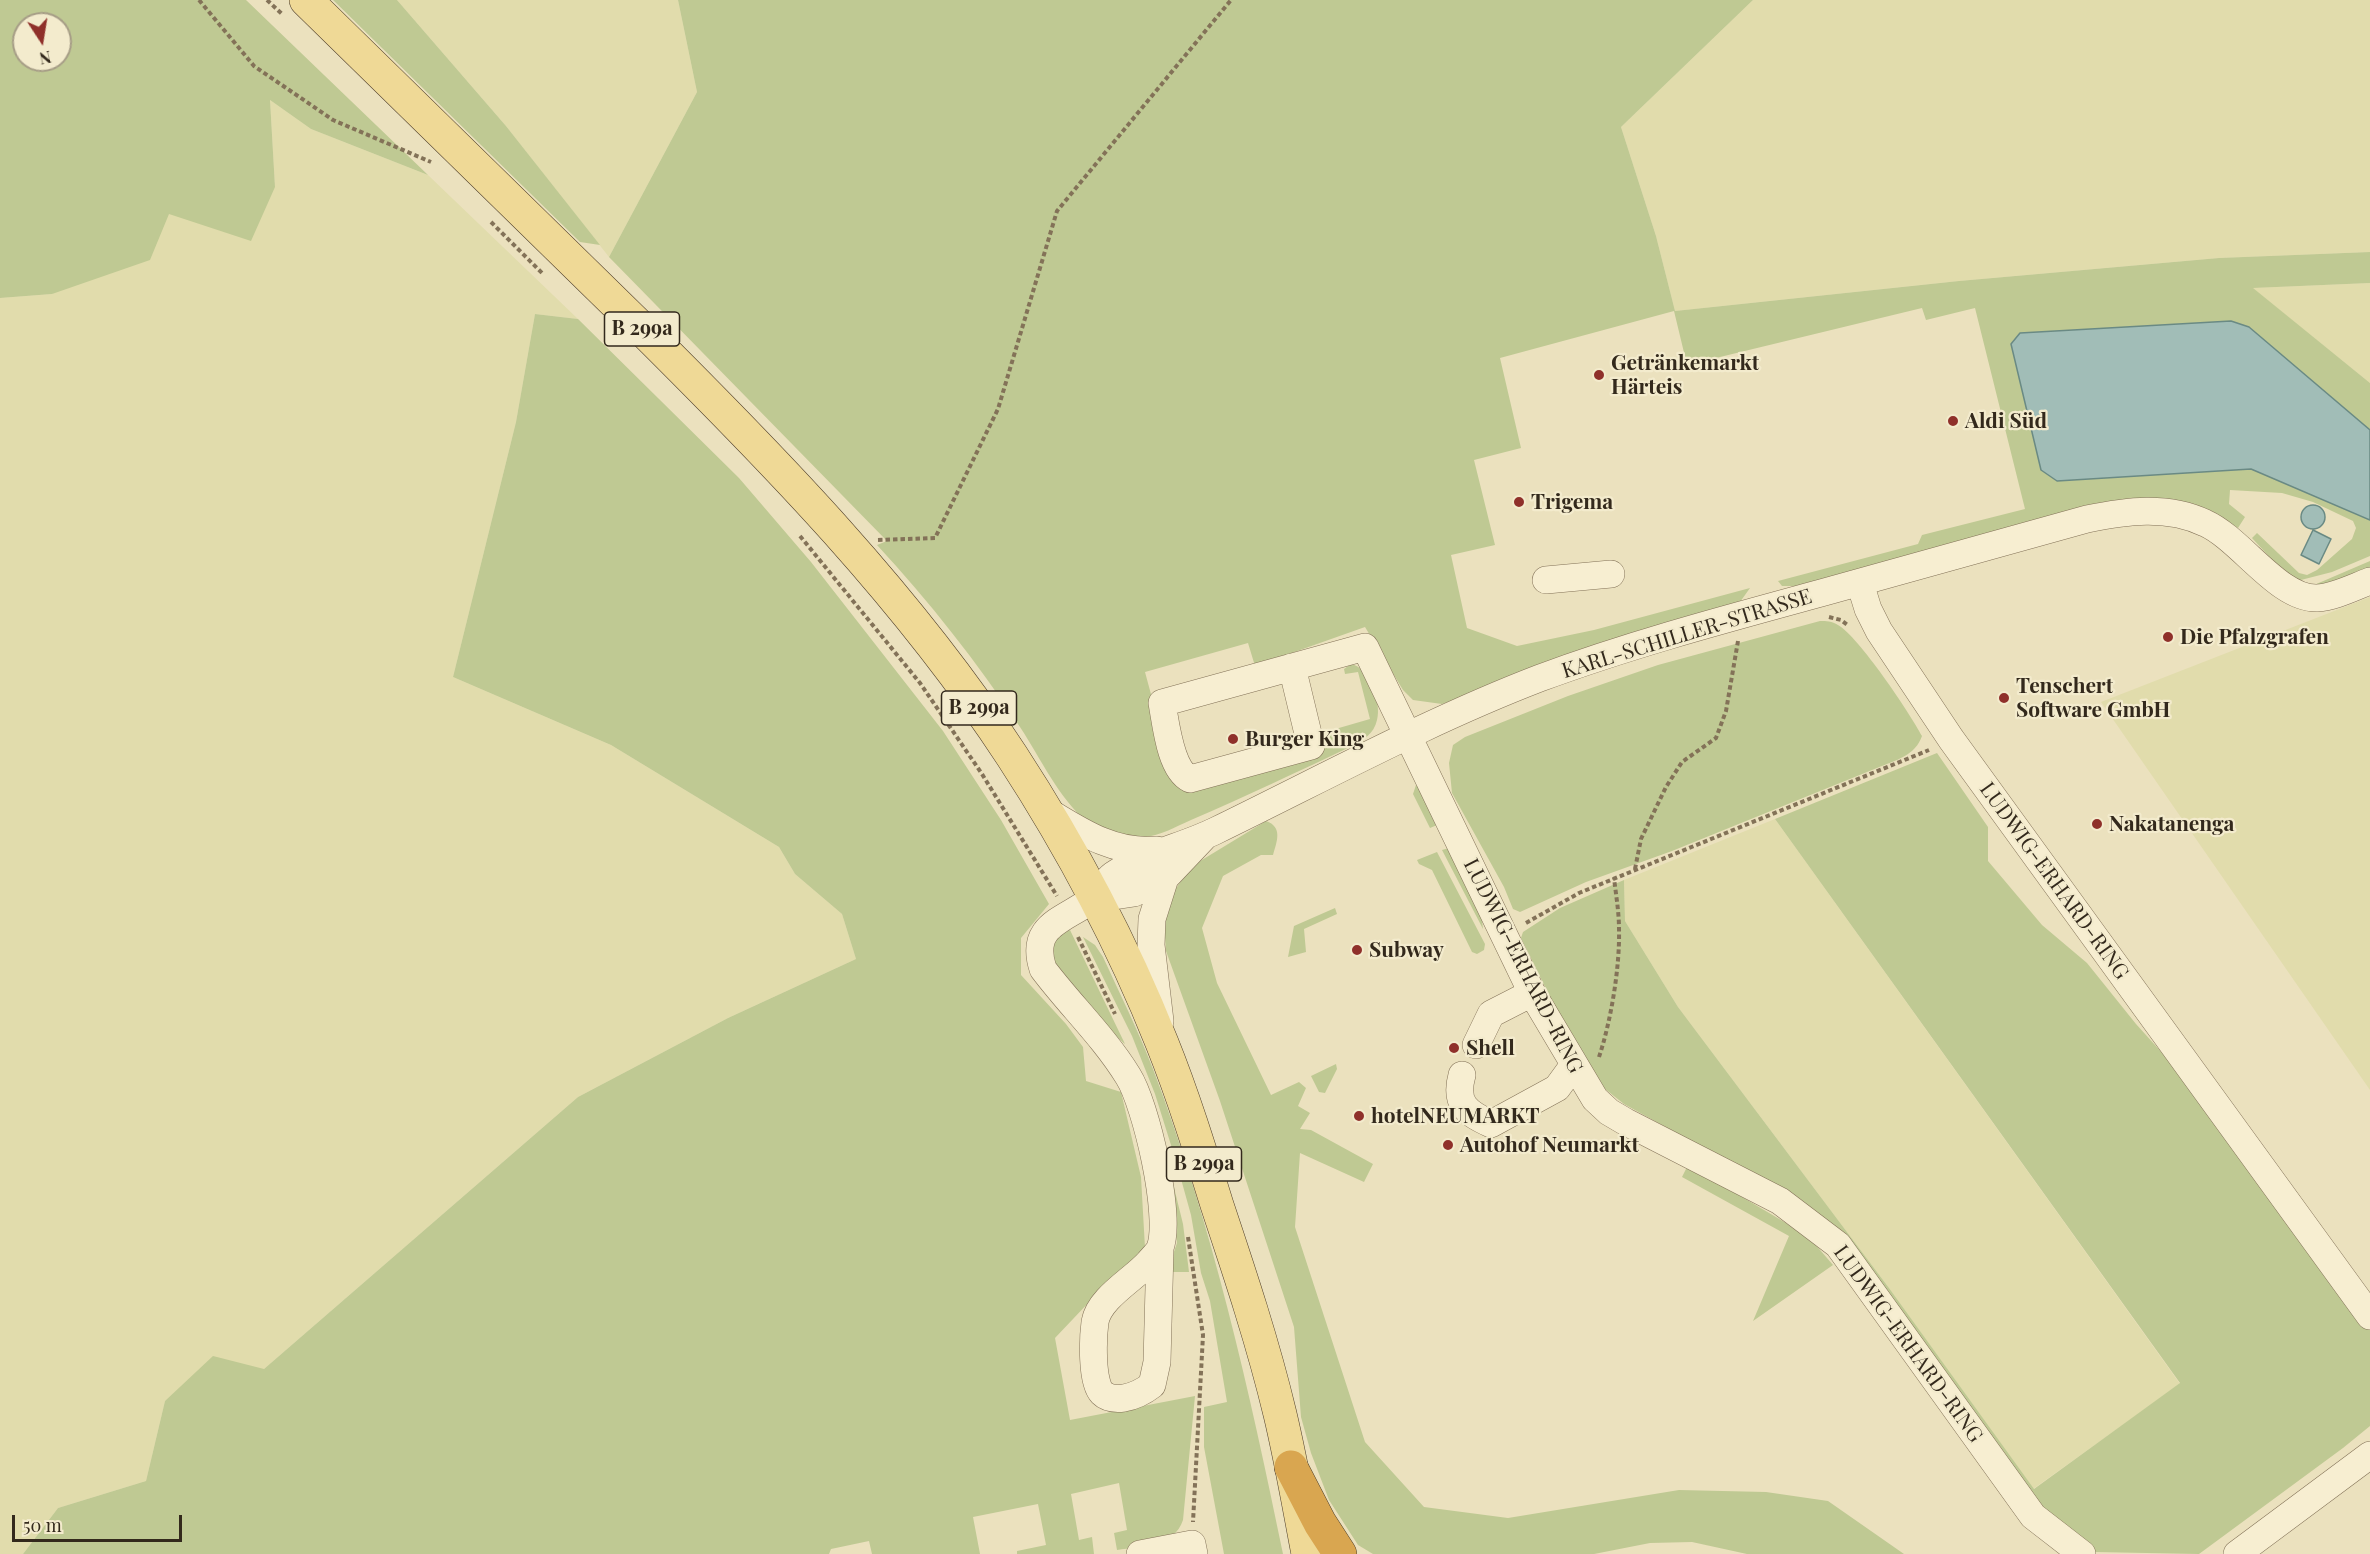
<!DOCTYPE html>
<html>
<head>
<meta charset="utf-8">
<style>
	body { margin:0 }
	#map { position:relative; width:2370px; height:1554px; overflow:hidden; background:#ebe1be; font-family:"Playfair Display",serif }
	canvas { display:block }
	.north { position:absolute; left:12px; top:12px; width:60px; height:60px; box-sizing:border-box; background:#f3ebcd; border:2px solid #a69d86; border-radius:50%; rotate:168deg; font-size:16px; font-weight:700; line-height:24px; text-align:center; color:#33291c }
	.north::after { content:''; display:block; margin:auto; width:21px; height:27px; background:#8f302a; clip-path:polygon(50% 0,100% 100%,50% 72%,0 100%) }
	.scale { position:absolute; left:12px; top:1515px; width:170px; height:27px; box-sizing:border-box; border:3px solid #33291c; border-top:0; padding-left:8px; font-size:18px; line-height:21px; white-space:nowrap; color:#33291c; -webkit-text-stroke:4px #f3ebcd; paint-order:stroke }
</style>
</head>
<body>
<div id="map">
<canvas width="2370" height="1554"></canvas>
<div class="north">N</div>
<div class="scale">50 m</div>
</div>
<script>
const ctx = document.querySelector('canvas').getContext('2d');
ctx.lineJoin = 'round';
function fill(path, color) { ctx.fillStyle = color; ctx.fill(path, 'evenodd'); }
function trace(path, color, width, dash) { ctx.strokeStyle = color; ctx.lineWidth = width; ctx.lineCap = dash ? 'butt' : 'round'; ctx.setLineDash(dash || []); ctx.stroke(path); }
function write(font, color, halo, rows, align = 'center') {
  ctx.font = font + ' "Playfair Display",serif'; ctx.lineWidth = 4.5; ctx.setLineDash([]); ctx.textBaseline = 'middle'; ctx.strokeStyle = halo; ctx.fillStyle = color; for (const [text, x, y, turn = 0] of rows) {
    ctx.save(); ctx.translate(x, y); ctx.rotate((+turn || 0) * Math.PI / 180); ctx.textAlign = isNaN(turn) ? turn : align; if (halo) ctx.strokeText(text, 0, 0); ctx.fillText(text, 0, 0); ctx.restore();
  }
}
const farmland = new Path2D(`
	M397,0h281l19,92 -88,165 -103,-131z
	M1753,0h617v252l-151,6 -260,23 -284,30 -19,-75 -35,-109z
	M270,100l41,29 117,46 150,144 -43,-5 -19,108 -63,255 158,68 168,102 16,27 47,40 14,45 -128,59 -150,79 -314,272 -99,32 -19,80 -88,27 -35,46h-23v-1256l52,-4 116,-80 107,-27z
	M2370,283v100l-118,-95z
	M2370,597v493l-269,-388z
	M1775,819l405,565 -147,105 -144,-201 -211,-281 -53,-86 -1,-41z`);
const green = new Path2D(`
	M0,0h246l182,175 -117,-46 -41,-29 5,87 -24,54 -82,-27 -19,46 -98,34 -52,4zM24,24h36v36h-36z
	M333,0h64l109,126 94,119 -20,-3z
	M678,0h1075l-132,127 35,109 19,75 284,-30 260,-23 151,-6v31l-117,5 117,95v47l-121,-103 -18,-6 -211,12 -9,11 45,137 195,-12 119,51v36l-38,16 -35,9 -22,-18 -23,-25 5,-5 42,40 8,2 10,-5 35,-31 4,-11 -3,-7 -40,-19 -31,-9 -52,-3 -1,14 16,13 -7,11 -21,-12 -44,-14 -371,84h-20l-4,-5 140,-37 4,-9 103,-26 -50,-201 -49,12 -4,-12 -235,57 -13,-54 -174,47 21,90 -47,12 21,85 -44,10 16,73 50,18 77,-16 156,-42 -10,14 -298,102 -29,-4 -10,-10 -38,-63 -110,39 -7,-23 -103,29 28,104 197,-57 -12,-47 -13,2 -1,-5 7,-5c18,3 31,39 26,56 -3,14 -13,19 -25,26 -53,25 -107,51 -161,74 -14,6 -31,16 -47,17 -15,1 -45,-4 -56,-14 -30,-26 -47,-64 -68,-96 -43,-65 -91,-126 -143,-182l10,-4 -278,-284 88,-165z
	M535,314l43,5 161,159 72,84 132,169 58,89 48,84 -28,34v37l45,49 17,23 3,34 35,11 20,85 4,71 -36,33 -54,57 15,82 125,-24 -12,124c-9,27 -41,26 -66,30l-3,-17 13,-3 -8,-47 -48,11 8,46 13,-3 2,17h-77v-3l29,-6 -8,-41 -65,13 7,37h-108l-3,-13 -38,8 -2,5h-806l35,-46 88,-27 19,-80 48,-45 51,13 314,-272 150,-79 128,-59 -14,-45 -47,-40 -16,-27 -168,-102 -158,-68 63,-255z
	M2370,561v8l-43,17 -13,-1z
	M1820,621c6,0 12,0 18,4 20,11 72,88 84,111 -7,20 -26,24 -45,32l-205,83 -86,31 -66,30 -7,-3 -9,-22 -52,-94 -3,-30 4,-18 12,-8 103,-41 90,-31z
	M1937,753l51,74v34l54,64 45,38 49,61 47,52 187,250v100l-27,22 -144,106 -104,-2 -52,-39 -240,-310 -179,-99 -29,-23 -24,-41 -50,-102 2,-6 37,-24 64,-28 1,41 53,86 211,281 145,201 146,-106 -405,-564z
	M1416,785l4,4 17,36 -7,3 -17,-34z
	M1266,821c17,6 11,20 7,34h-12l-38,21 -21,52 15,55 54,112 28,-13 7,6 -8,18 12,7 -10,16 11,1 62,34 -9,18 -64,-29 -5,74 70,215 59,65 84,11 171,-28 87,2 62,9 76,53h-157l-55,-12 -42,1 -56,11h-221l-15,-9 -29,-45 -18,-47 -10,-36 -7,-90 -74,-226 -54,-150 -2,-28 7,-28 21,-29z
	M1449,848l32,65 2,16 -41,-79z
	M1437,852l48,92 -1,6 -7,4 -5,-2 -40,-82 -13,-6 -2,-4z
	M1335,908l2,6 -33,15 2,23 -18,5 6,-31z
	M1070,930l55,114c-18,-16 -74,-70 -74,-93 0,-4 2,-9 3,-14z
	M1083,937l12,8 8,12c17,37 35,73 50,112 60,159 96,319 130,485h-59l-20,-107v-40l23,-5 -17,-101 -9,-28 -10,-58 -15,-54 -21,-67 -23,-58z
	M1336,1064l1,5 -12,24 -6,-1 -8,-16z
	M1169,1167l14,57 6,48h-22l10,-29 -6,-46z
	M1693,1168l115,68 25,29 -80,56 36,-85 -107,-59 4,-8z`);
const water = new Path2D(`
	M2231,321l18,6 121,103v90l-119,-51 -194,12 -16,-11 -30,-126 9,-11z
	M2301 517a12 12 0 1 1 24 0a12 12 0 1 1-24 0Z
	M2313,530l18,9 -12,25 -18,-9z`);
const path = new Path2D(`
	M199,0l55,66 79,54 98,42
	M267,0l15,14
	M491,222l52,52
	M800,536l120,147 62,91 75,122
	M878,540l57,-2 63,-129 59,-198 174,-211
	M1829,617l12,3 8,6
	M1635,869l6,-30 25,-52 16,-25 34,-24 10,-27 12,-70
	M1526,923l53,-30 350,-143
	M1078,937l37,77
	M1599,1057c12,-36 21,-90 20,-128 0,-17 -3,-34 -5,-51
	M1188,1237l15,98 -10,187`);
const minor = new Path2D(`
	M1546,580l65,-6
	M1860,583l8,26 11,22 72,108 419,577
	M1292,667l19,79 -121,33c-20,-10 -24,-55 -28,-76l203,-56 167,346 63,106 14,13 17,10 154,79 58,44 195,271 49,38
	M1044,809c36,22 69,45 113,41
	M1094,899l40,-6 31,-15
	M1160,1021l-9,-76 1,-26 13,-41 38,-40
	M1476,1045l15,-31 41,-21
	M1462,1075c-8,29 5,38 29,49l66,-36 16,-22
	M1160,1250l-3,112 -5,23c-9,7 -17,11 -28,13 -8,1 -16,1 -22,-5 -11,-11 -9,-56 -7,-71 4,-24 38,-42 54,-60 3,-4 9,-9 11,-14 12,-31 -14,-144 -32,-172 -24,-39 -58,-71 -85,-107 -14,-43 19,-48 47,-68 10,-7 13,-19 23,-26 32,-21 69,-28 102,-44 107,-52 213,-110 325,-153 92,-34 186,-59 281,-85 89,-24 177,-50 266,-74 39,-8 80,-14 118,4 36,16 73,76 112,75 18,-1 37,-11 53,-17
	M1140,1554l52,-10 2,10
	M2237,1554l133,-99`);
const major = new Path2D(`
	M306,0c111,108 222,217 333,326 135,134 269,271 373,430 58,89 111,189 150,287 21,52 38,107 55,162 23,69 46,138 63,209 11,46 19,93 28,140`);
const highway = new Path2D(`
	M1291,1467l29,56 20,31`);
const markers = [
	[1599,375,6,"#8f302a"],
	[1953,421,6,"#8f302a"],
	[1519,502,6,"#8f302a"],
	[2168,637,6,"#8f302a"],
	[2004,698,6,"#8f302a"],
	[1233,739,6,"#8f302a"],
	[2097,824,6,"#8f302a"],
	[1357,950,6,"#8f302a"],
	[1454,1048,6,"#8f302a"],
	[1359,1116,6,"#8f302a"],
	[1448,1145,6,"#8f302a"]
];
const shields = [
	[642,329,75],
	[979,708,75],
	[1204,1164,75]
];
const shieldNames = [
	["B 299a",642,329],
	["B 299a",979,708],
	["B 299a",1204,1164]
];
const poiNames = [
	["Getränkemarkt",1611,363],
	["Härteis",1611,387],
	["Aldi Süd",1965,421],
	["Trigema",1531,502],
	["Die Pfalzgrafen",2180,637],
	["Tenschert",2016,686],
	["Software GmbH",2016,710],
	["Burger King",1245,739],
	["Nakatanenga",2109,824],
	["Subway",1369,950],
	["Shell",1466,1048],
	["hotelNEUMARKT",1371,1116],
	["Autohof Neumarkt",1460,1145]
];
const streetNames = [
	["KARL-SCHILLER-STRASSE",1687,634,-17],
	["LUDWIG-ERHARD-RING",2054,881,54],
	["LUDWIG-ERHARD-RING",1523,966,63],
	["LUDWIG-ERHARD-RING",1908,1344,54]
];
fill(farmland, '#e1dcac');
fill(green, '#bfc993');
fill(water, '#a1bdb7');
trace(water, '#6a8a84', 1.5);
trace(minor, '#837258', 28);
trace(major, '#51402c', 34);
trace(highway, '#51402c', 34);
trace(path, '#837258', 4, [4.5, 3]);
trace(minor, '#f7eed1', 27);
trace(major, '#efd996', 33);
trace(highway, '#d9a650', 33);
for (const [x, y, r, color] of markers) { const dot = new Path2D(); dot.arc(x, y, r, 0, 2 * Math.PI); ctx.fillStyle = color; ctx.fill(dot); trace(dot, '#f3ebcd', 2); }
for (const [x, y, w] of shields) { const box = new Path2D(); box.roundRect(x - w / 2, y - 17, w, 34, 4.5); ctx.fillStyle = '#f3ebcd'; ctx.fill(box); trace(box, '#33291c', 1.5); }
write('bold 20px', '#33291c', null, shieldNames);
write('bold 21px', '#33291c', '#f3ebcd', poiNames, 'left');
write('21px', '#33291c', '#f3ebcd', streetNames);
</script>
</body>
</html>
